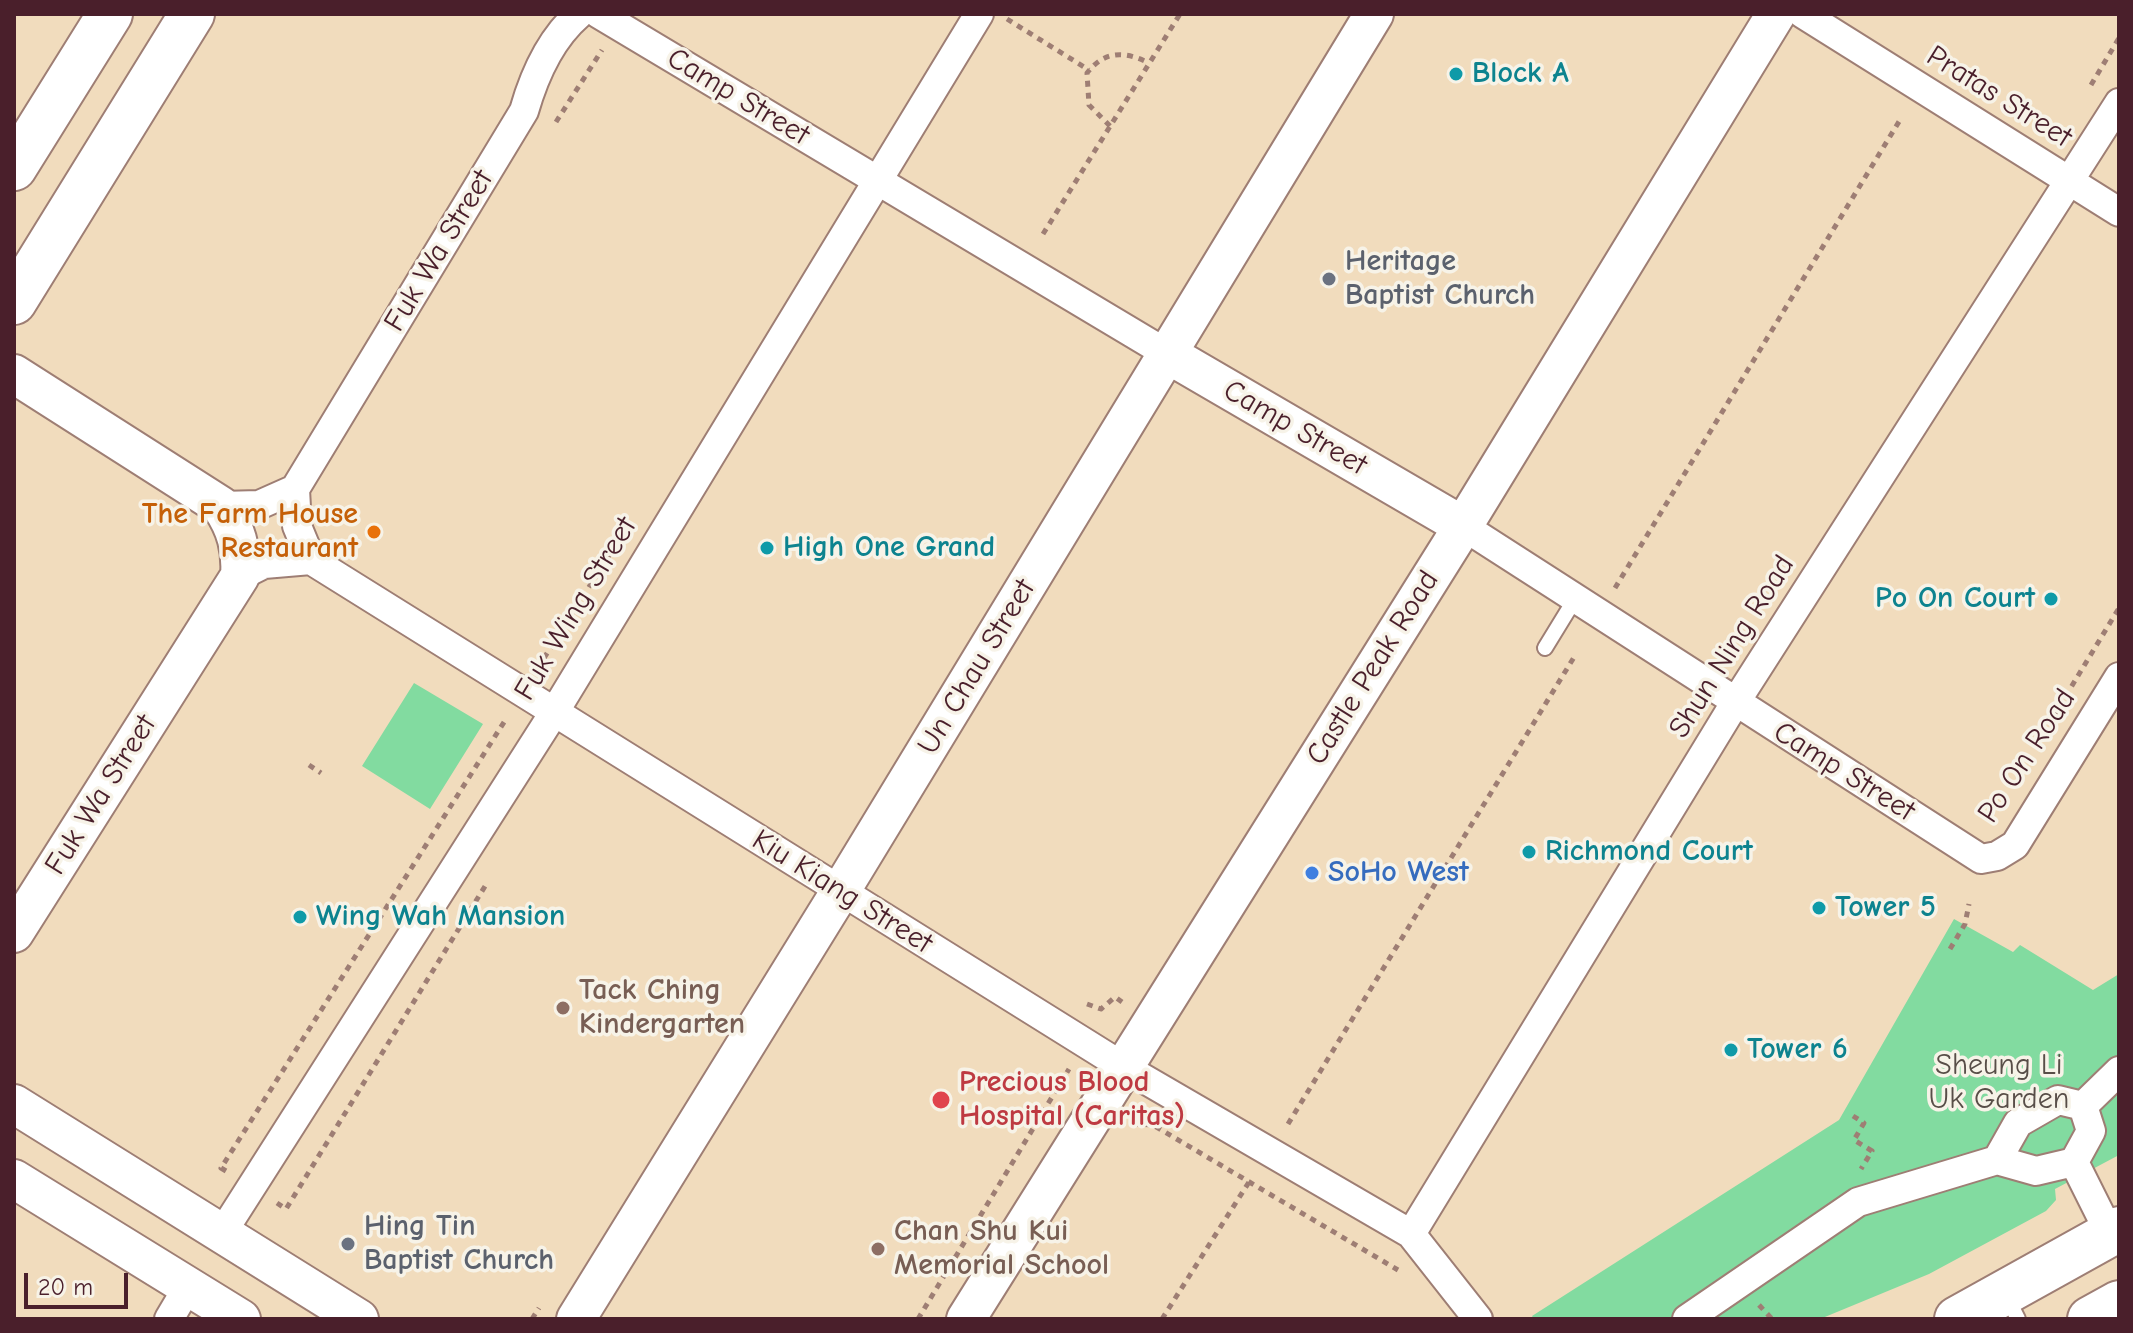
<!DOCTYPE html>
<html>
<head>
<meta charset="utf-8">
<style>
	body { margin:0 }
	#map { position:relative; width:2133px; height:1333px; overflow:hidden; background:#f1dcbd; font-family:"Comic Neue",sans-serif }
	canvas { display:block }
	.frame { position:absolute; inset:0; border:16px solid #4a1f2b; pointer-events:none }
	.scale { position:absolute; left:24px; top:1273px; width:104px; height:36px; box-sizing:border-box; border:4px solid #4a1f2b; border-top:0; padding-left:10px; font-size:24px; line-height:28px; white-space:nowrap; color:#4a1f2b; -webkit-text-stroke:6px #f7f3e8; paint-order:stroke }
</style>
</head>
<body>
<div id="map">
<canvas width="2133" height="1333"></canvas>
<div class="frame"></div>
<div class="scale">20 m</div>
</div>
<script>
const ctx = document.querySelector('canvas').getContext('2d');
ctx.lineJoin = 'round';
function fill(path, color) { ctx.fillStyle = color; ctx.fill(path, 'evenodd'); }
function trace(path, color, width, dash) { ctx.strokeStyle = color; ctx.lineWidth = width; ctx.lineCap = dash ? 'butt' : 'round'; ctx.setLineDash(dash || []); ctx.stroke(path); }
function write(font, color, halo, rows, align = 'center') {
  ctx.font = font + ' "Comic Neue",sans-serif'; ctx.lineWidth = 7; ctx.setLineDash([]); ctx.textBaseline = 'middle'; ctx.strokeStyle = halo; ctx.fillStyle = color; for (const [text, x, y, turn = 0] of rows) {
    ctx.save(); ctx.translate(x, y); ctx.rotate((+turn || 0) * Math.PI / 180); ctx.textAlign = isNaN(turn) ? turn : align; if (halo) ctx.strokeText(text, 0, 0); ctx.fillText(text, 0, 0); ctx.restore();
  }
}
const green = new Path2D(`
	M414,683l69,41 -53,85 -68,-43z
	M1954,919l59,33 7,-7 73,45 26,-16v181l-64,34 1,11 -10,11 -117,63 -109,45h-286l-2,-3 307,-196z`);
const path = new Path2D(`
	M1007,19l82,51
	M2091,85l28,-47
	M556,122l46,-72
	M1110,126l-21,-21 -2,-32c18,-23 38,-22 62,-10
	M1043,234l137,-220
	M1615,588l285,-468
	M537,664l2,2 81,-128
	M2053,717l66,-109
	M309,765l12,8
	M1950,949l15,-25 4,-20
	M1087,1004l14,5 14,-12 7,5
	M1853,1116l11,7 -10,17 18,11 -11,18
	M1132,1124l21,1 245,145
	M1288,1124l288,-470
	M226,1171l-5,-3 285,-449
	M277,1203l9,6 201,-326
	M1759,1305l13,14
	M532,1319l7,-11
	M918,1319l151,-250
	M1162,1319l87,-137`);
const lane = new Path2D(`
	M1545,648l30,-49
	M2007,1297l11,22`);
const street = new Path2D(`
	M599,14l567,339
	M1803,14l316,198
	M221,506l38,-1 36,-16
	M1463,526l518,333 16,-3 18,-11 104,-168
	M311,560l-14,-34 -2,-37 229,-378c10,-35 27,-73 55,-97
	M240,576l24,-12 47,-4 811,506 289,168 67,85
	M2083,1106l36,-35
	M1997,1160l21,-37 40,-23 25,6 8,25 -17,31 36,72
	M222,1233l333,-522 424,-697
	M1411,1234l324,-531 384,-600
	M169,1319l19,-32
	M1687,1319l171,-117 139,-42 39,11 38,-9`);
const secondary = new Path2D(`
	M1166,353l297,173
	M14,374l207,132c15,22 21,43 19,70l-226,357
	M14,1104l345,215
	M14,1179l227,140
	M576,1319l264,-427 534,-878
	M966,1319l497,-793 313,-512`);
const primary = new Path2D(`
	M14,168l96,-154
	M14,302l178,-288
	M1957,1319l162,-90
	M2090,1319l29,-16`);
const markers = [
	[1456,74,8,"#0f9aa8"],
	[1329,279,8,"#6b7280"],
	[374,532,8,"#e8710a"],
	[767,548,8,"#0f9aa8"],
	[2051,599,8,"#0f9aa8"],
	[1529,852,8,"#0f9aa8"],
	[1312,873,8,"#3f7fe0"],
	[1819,908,8,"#0f9aa8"],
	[300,917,8,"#0f9aa8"],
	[563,1008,8,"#8d6e63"],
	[1731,1050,8,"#0f9aa8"],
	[941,1100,10,"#e0444e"],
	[348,1244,8,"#6b7280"],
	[878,1249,8,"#8d6e63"]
];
const cultureNames = [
	["Block A",1472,74],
	["High One Grand",783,548],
	["Po On Court",2035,599,"right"],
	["Richmond Court",1545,852],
	["Tower 5",1835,908],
	["Wing Wah Mansion",316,917],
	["Tower 6",1747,1050]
];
const streetNames = [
	["Camp Street",738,97,31],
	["Pratas Street",1999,97,32],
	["Fuk Wa Street",439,251,-59],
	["Camp Street",1295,428,30],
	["Fuk Wing Street",576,609,-59],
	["Shun Ning Road",1732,647,-58],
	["Un Chau Street",977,667,-59],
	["Castle Peak Road",1373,668,-58],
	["Po On Road",2027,756,-57],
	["Camp Street",1844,772,32],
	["Fuk Wa Street",101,795,-58],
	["Kiu Kiang Street",842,892,32]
];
const worshipNames = [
	["Heritage",1345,262],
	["Baptist Church",1345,296],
	["Hing Tin",364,1227],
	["Baptist Church",364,1261]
];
const foodNames = [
	["The Farm House",358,515],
	["Restaurant",358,549]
];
const shopNames = [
	["SoHo West",1328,873]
];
const educationNames = [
	["Tack Ching",579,991],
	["Kindergarten",579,1025],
	["Chan Shu Kui",894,1232],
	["Memorial School",894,1266]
];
const parkNames = [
	["Sheung Li",1999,1066],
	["Uk Garden",1999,1100]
];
const healthNames = [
	["Precious Blood",959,1083],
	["Hospital (Caritas)",959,1117]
];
fill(green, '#82dba0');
trace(lane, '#9e7e74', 18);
trace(street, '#9e7e74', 32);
trace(secondary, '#9e7e74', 42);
trace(primary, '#9e7e74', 48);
trace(path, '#9e7e74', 5, [6, 6]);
trace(lane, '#fff', 14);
trace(street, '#fff', 28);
trace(secondary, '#fff', 38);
trace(primary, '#fff', 44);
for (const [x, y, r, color] of markers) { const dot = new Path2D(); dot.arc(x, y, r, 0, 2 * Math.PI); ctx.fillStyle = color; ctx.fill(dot); trace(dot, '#f7f3e8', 3); }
write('bold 30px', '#0d838f', '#f7f3e8', cultureNames, 'left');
write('30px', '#4a1f2b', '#f7f3e8', streetNames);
write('bold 30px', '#5b616d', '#f7f3e8', worshipNames, 'left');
write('bold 30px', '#c56008', '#f7f3e8', foodNames, 'right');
write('bold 30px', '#366cbe', '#f7f3e8', shopNames, 'left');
write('bold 30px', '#785e54', '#f7f3e8', educationNames, 'left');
write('30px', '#584e48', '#f7f3e8', parkNames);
write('bold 30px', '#be3a42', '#f7f3e8', healthNames, 'left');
</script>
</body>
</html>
